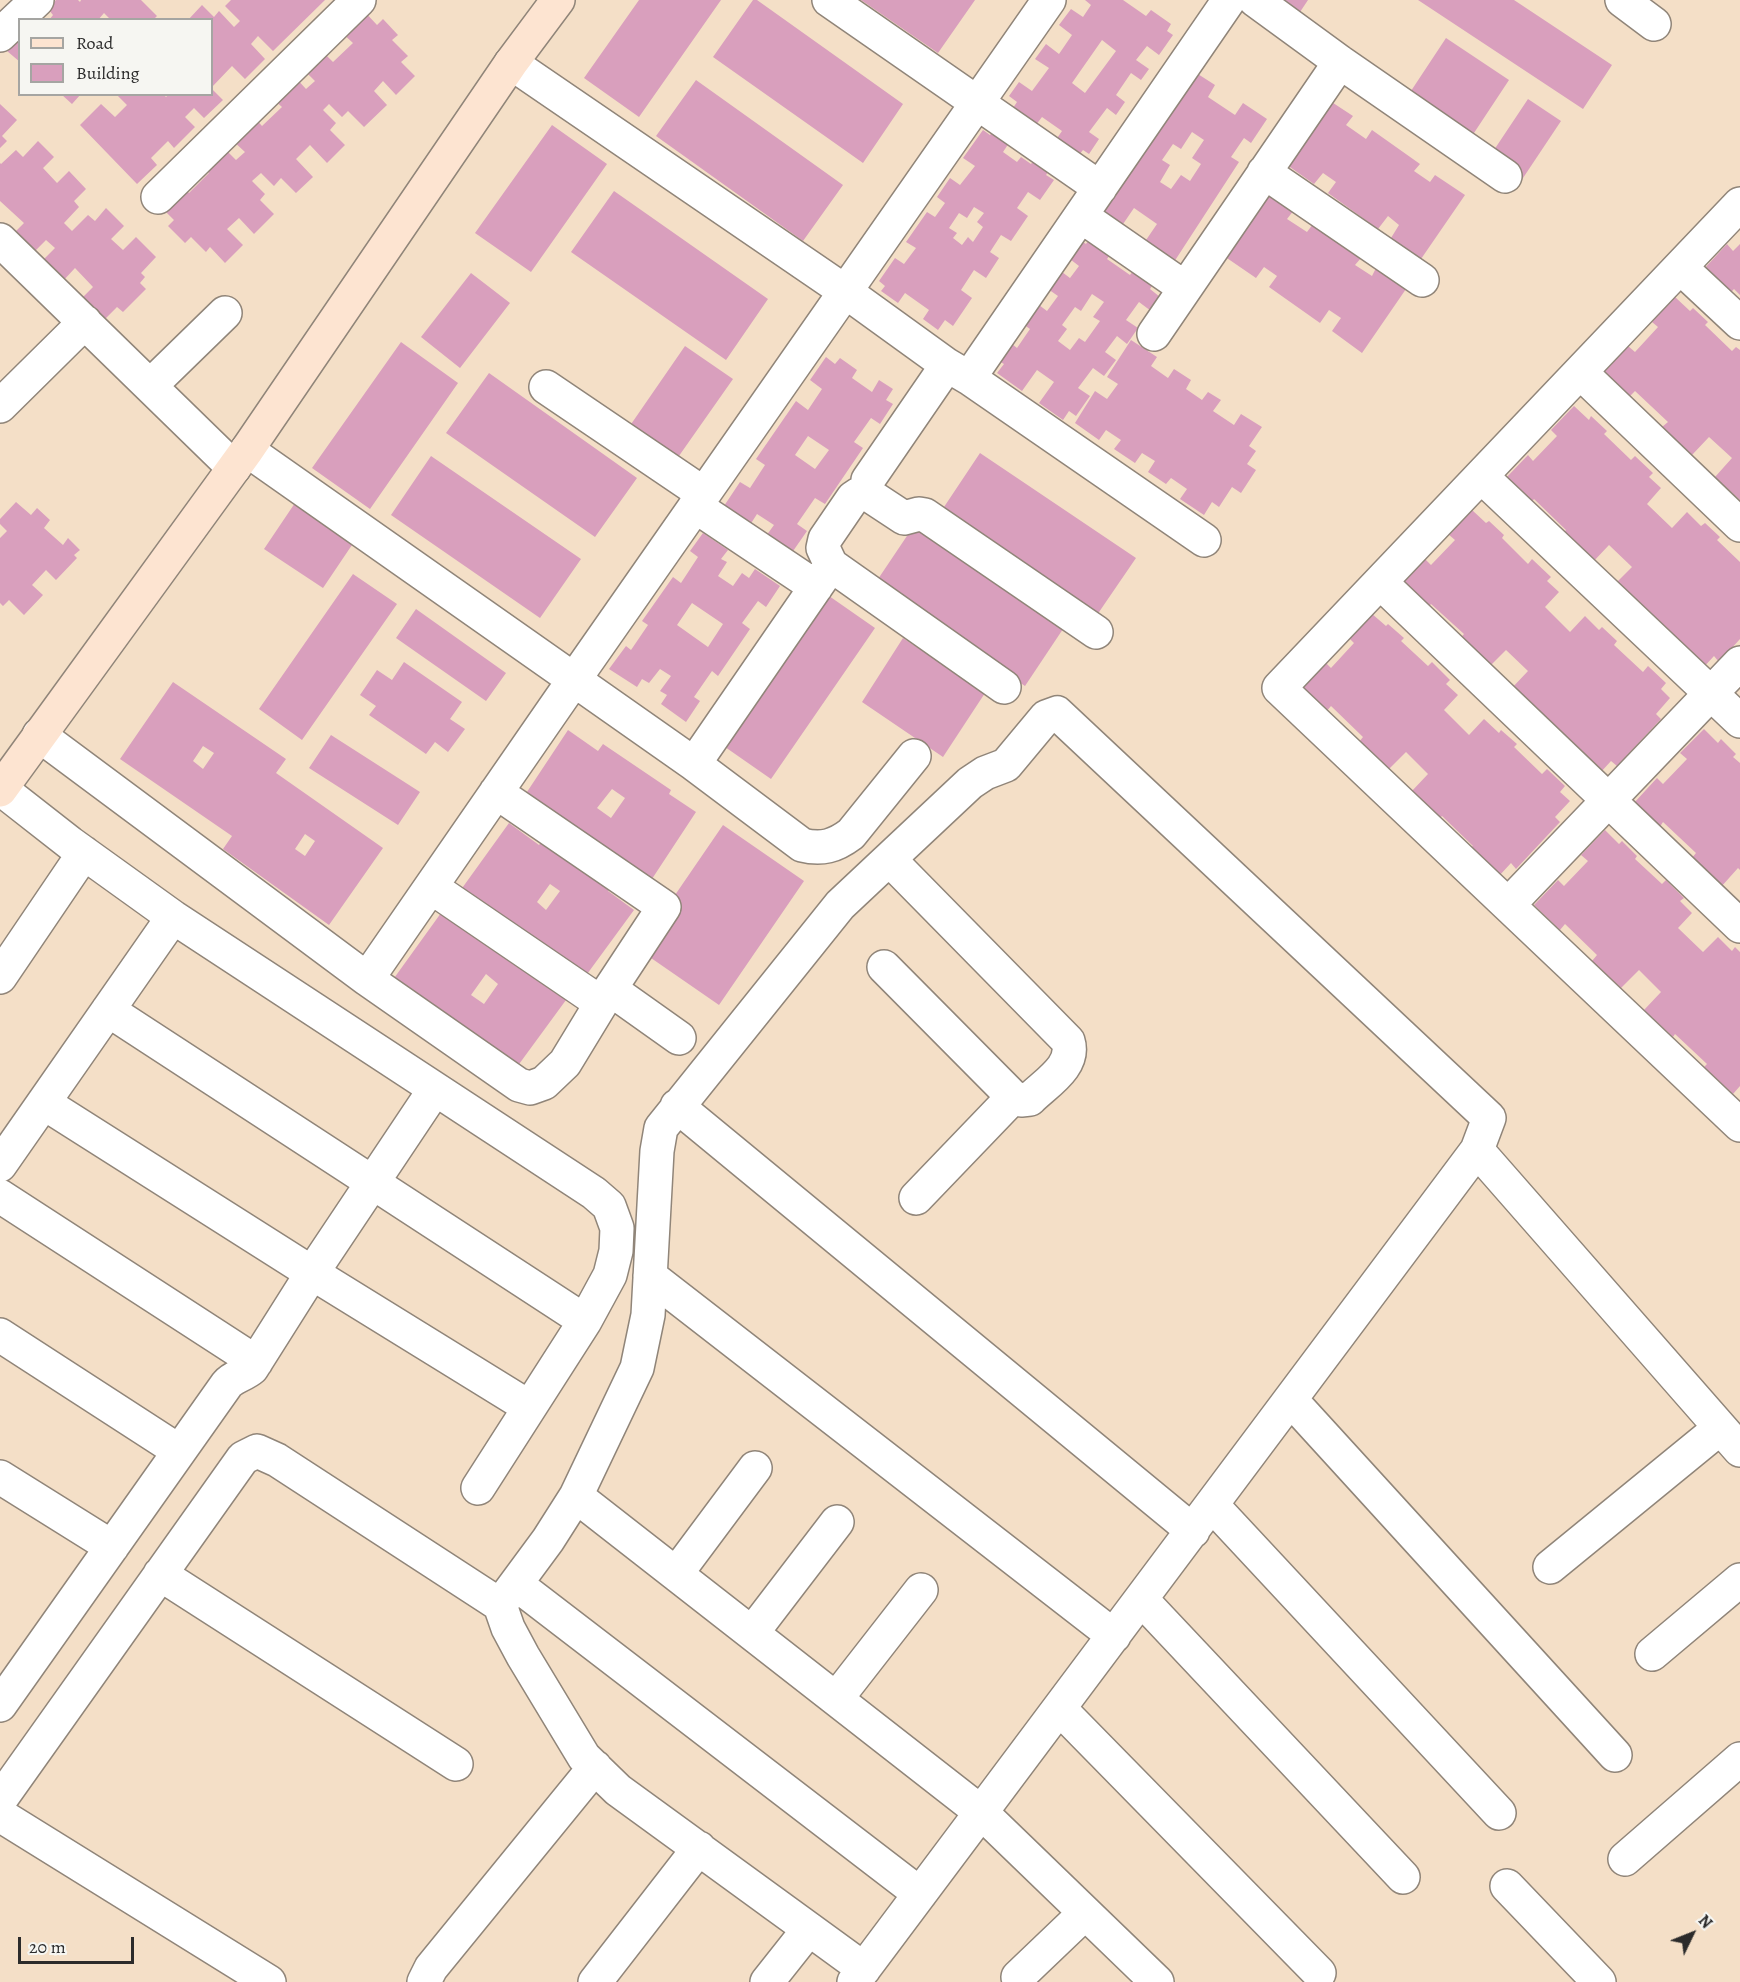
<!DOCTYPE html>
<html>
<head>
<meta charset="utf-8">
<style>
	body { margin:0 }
	#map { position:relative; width:1740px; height:1982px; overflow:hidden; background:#f4dfc7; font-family:Alegreya,serif }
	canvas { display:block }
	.legend { position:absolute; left:18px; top:18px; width:195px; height:78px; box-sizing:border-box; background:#f6f6f2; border:2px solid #a5a5a2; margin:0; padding:8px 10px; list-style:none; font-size:18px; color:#2b2b2b }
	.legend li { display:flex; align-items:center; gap:12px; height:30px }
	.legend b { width:30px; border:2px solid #a5a5a2 }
	.north { position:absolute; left:1662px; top:1904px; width:60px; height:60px; -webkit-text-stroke:4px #f6f6f2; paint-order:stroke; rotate:47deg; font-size:16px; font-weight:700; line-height:24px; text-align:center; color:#2b2b2b }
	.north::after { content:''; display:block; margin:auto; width:21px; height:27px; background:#2b2b2b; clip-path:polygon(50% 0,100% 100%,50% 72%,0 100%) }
	.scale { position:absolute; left:18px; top:1937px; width:116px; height:27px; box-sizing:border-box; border:3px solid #2b2b2b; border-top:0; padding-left:8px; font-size:18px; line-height:21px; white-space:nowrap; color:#2b2b2b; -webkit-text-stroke:4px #f6f6f2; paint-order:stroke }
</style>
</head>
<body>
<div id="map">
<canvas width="1740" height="1982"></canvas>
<ul class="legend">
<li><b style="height:8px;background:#fde4d1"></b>Road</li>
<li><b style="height:16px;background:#d99fbd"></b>Building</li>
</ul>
<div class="north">N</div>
<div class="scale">20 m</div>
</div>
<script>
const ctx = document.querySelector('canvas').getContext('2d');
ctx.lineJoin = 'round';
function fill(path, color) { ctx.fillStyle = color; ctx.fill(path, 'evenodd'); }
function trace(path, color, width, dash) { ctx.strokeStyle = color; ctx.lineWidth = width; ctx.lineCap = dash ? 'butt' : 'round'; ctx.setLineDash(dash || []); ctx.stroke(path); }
const building = new Path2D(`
	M56,0h22l2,2 1,-2h60l16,16 -4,4h-42l-7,-7 -6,7h-49l4,-5 -5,-6z
	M231,0h94l-52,51 -15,-15 -7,8 14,15 -20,20 -13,-13 -20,21v-67h-24l14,-15 12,12 5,-6 15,16 6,-6 -15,-15z
	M639,0h82l-82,117 -55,-39z
	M753,0h4l146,104 -40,59 -150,-106z
	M861,0h114l-37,53z
	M1085,0h38l23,16 5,-6 20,14 -4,7 6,4 -14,20 -12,-9 -11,14 13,9 -8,11 -10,-7 -15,22 9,7 -9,13 -9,-7 -18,24 10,7 -10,15 -6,-4 -8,10 -22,-16 9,-13 -20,-14 -10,13 -23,-16 8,-12 -8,-6 10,-14 13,9 17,-23 -14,-9 11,-15 13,10 13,-19 -13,-10 12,-16 12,8 8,-12zM1102,40l14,11 -31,42 -13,-10z
	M1270,0h38l-12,18z
	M1418,0h96l98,65 -29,44z
	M363,10l14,15 6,-6 15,16 -6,5 16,16 -7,6 14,14 -19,19 -13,-14 -9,10 13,14 -23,22 -16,-16 -6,6 -13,-13 -6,6 13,13 -6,7 15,15 -18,18 -17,-18 -14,14 17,18 -17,16 -15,-15 -7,8 -13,-13 -9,8 13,13 -5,6 14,14 -20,20 -15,-16 -12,11 16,16 -18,18 -15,-16 -4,5 -15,-15 -6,6 -17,-17 6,-6 -12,-12 21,-21 6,6 20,-20 -5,-6 19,-20 13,13 9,-8 -13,-12 22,-23 8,9 20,-19 -9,-8 22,-22 11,12 9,-8 -12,-12 19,-18 11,11 20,-19 -12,-11z
	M20,38v24l-13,-11z
	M1446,38l63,42 -39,59 -63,-42z
	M1187,67l28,18 -7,12 27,18 8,-12 24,16 -16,24 -7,-5 -13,19 8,5 -65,100 -30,-19 13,-19 -23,-16 -13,19 -27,-17zM1192,132l12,8 -12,18 9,6 -11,17 -9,-6 -10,14 -11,-7 10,-17 -8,-5 11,-16 8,5z
	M696,80l147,105 -40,56 -147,-105z
	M212,89l11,11 -19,18 -10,-10 -9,9 10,10 -21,21 -6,-7 -17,17 6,7 -20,19 -57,-59 21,-21 14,13 12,-12 -11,-11h47l3,3 3,-3h43z
	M61,94h20l-9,10z
	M1324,97l29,19 -7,9 20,14 6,-9 48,34 -6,7 16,11 5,-7 30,20 -44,64 -30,-21 8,-13 -11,-9 -10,13 -50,-36 8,-11 -13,-9 -9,11 -34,-24z
	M1528,99l33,22 -42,63 -33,-22z
	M0,104l17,16 -15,16 5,5 -7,7z
	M552,125l55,39 -76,108 -56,-39z
	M995,129l16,11 -8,12 14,10 4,-5 10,7 8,-11 15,10 -8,12 8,5 -14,20 -12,-8 -11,16 11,8 -17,25 -10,-6 -11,17 9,6 -13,20 -12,-8 -13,20 11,8 -19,28 -8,-6 -7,10 -15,-11 6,-9 -24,-17 -7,10 -17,-12 4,-5 -6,-5 16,-23 9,6 12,-16 -10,-6 21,-30 8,5 10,-14 -8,-6 13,-19 10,7 15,-19 -12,-8 20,-28 7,5zM974,207l10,6 -7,9 6,5 -10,15 -5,-5 -6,8 -9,-7 4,-5 -8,-5 10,-15 8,5z
	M38,141l16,16 -11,11 14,15 12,-12 17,18 -12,12 5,6 -15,16 8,8 16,-16 7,6 11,-13 18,18 -13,13 12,11 13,-13 20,20 -15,16 4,4 -5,6 6,6 -23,23 -6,-5 -15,15 -22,-22 13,-13 -18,-19 -13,14 -21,-20 14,-14 -9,-8 -13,13 -20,-19 11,-11 -24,-22v-38l1,1 15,-14 7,7z
	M1265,190l29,20 -7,9 20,13 6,-8 48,34 -6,7 17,11 4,-8 30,21 -44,64 -30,-22 9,-13 -12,-8 -9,13 -51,-36 8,-11 -13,-9 -8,11 -35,-24z
	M614,191l154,108 -42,61 -155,-108z
	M1092,235l22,15 -7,9 23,16 6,-8 19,14 -5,8 10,8 -9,14 -12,-9 -13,18 12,8 -11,16 -10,-8 -12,16 11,8 -12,16 -11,-8 -15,20 12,8 -14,20 -7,-5 -6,9 -24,-17 15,-21 -17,-12 -15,21 -25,-18 7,-9 -10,-6 13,-18 10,8 13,-19 -10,-7 15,-20 12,9 11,-15 -13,-9 13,-18 12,9 9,-12 -13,-10 13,-17 7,5zM1092,294l12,8 -11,15 7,4 -15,21 -6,-4 -9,12 -12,-9 9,-12 -5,-4 13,-18 6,4z
	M1727,244l6,7 7,-7v51l-6,-6 -6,6 -25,-25z
	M471,273l39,30 -50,65 -39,-31z
	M1675,297l15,14 3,-3 15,14 -3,3 27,26 4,-4 4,3v150l-25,-23 17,-19 -23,-21 -17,18 -30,-28 6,-5 -33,-31 -5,5 -26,-24 24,-26 7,6 23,-25 -6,-5z
	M1131,340l26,17 -6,9 17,12 6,-9 17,11 -5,9 16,11 6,-8 13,8 -8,11 21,14 7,-11 21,13 -13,19 7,5 -9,13 9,6 -15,23 -9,-6 -13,20 -7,-5 -8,13 -24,-16 7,-10 -16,-11 -5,6 -18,-12 7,-11 -13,-8 -7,10 -21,-14 7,-9 -15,-10 -7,10 -24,-17 20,-32 12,8 11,-15 -11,-7z
	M401,342l57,41 -88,126 -58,-41z
	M685,346l48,33 -59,84 -47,-33z
	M826,357l9,7 5,-6 17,12 -5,8 20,14 7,-12 14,9 -7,11 7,4 -13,20 -9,-6 -17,24 9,6 -38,56 -10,-6 -18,26 10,7 -16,23 -25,-18 8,-11 -17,-11 -9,14 -26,-19 18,-27 10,6 15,-23 -9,-6 40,-58 12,9 14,-21 -12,-9zM808,436l21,14 -14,19 -20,-14z
	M489,373l148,105 -42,59 -149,-104z
	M1574,406l15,14 2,-4 16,15 -3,3 27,26 4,-4 18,17 -4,4 12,11 -14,16 25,24 15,-16 14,14 4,-3 15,14 -3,3 23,22v77l-21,23 -5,-6 -12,13 -88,-84 18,-18 -23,-22 -17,18 -30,-28 4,-5 -32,-31 -5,6 -25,-25 24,-25 5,6 24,-25 -6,-6z
	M980,453l156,105 -39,57 -155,-105z
	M431,456l150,103 -41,59 -149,-103z
	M297,500l59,39 -33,49 -59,-39z
	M16,502l15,13 6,-7 13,12 -6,8 19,17 5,-7 12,12 -6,5 3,3 -21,22 -10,-10 -14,15 11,10 -19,20 -15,-15 -6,6 -3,-3v-65l7,-7 -7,-7v-5z
	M1472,510l14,13 3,-2 15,14 -2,3 26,26 4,-5 19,18 -4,4 12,11 -14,15 25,25 15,-16 14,14 3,-3 15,14 -3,4 29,27 5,-6 18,17 -5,6 9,9 -14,16 5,5 -44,47 -6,-5 -11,12 -29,-27 2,-3 -31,-30 -2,3 -29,-27 17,-18 -22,-21 -18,18 -29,-28 5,-6 -33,-30 -4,5 -26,-25 24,-25 6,6 24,-25 -7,-6z
	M915,524l150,102 -40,60 -151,-101z
	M703,533l25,17 -7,9 6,3 -9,14 15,10 9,-13 7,5 6,-9 25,17 -14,21 -8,-6 -16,22 8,6 -32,47 -6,-5 -18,26 6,4 -14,21 -25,-18 6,-9 -7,-4 11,-15 -11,-7 -11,14 -7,-4 -5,8 -28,-18 17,-23 5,4 17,-25 -6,-4 31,-44 8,6 17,-26 -8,-6zM692,603l31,21 -15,23 -31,-22z
	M353,574l44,30 -95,136 -43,-31z
	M819,589l56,39 -104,151 -56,-39z
	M416,609l90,64 -20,28 -90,-63z
	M1371,613l15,13 2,-2 16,14 -3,3 27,25 4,-4 18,18 -4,4 12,11 -14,15 25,25 15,-16 15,14 2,-3 16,14 -3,3 28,27 5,-5 18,17 -5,6 10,9 -15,16 5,5 -44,47 -5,-6 -12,13 -29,-28 3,-2 -31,-30 -3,3 -28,-27 17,-18 -22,-22 -18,18 -29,-28 4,-5 -32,-31 -5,6 -26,-25 25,-25 6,6 23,-25 -6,-6z
	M903,638l82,55 -42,64 -81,-55z
	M404,662l58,40 -12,17 15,10 -17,23 -13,-10 -9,12 -57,-39 7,-9 -16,-11 17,-25 15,10z
	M173,682l113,77 -10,14 107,75 -54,77 -106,-76 9,-13 -112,-77zM203,746l11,7 -11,16 -10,-8zM305,834l10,7 -10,15 -10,-7z
	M1704,729l14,14 3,-4 15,15 -3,3 7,6v107l-2,-2 -17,19 -30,-28 5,-6 -33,-31 -4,6 -26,-24 24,-26 6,6 24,-25 -7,-6z
	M568,730l30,21 5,-7 68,46 -2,4 27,18 -48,73 -127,-84zM612,789l13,9 -14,20 -14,-10z
	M331,735l89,57 -22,33 -89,-57z
	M509,823l30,22 5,-6 66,48 -2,4 26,19 -52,71 -122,-90zM550,884l10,7 -14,19 -9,-8z
	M723,825l81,56 -85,124 -81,-56z
	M1605,830l14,14 3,-3 15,15 -2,3 27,25 4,-4 18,18 -4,3 12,12 -14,15 25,24 15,-15 14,14 3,-4 5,5v134l-7,8 -29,-27 3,-3 -32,-30 -2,3 -29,-27 17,-18 -22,-22 -18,18 -29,-27 5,-6 -32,-31 -5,6 -26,-25 24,-25 6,6 24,-25 -7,-6z
	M441,913l30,22 5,-6 90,71 -52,71 -122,-90zM486,974l12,10 -14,20 -13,-9z`);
const street = new Path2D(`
	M829,0l271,188
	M1255,0l85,62 165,114
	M1622,0l32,24
	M0,35l37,-35
	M511,63l335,229 101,73 22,13 235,162
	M1264,172l158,108
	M158,197l201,-197
	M1740,204l-461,484 461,437
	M1081,216l104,72
	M0,240l234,228
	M1680,267l60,56
	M1154,334l186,-272
	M1580,372l160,153
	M969,378l260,-378
	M150,386l75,-73
	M546,387l158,107
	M0,406l85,-84
	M247,450l447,314 137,-199
	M1481,476l259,245
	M868,480l79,-115
	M695,506l121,81
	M1380,582l360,344
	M1004,687l-173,-122 -8,-17 2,-9 28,-41 6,-4 7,-1 38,25 15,-4 6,1 171,117
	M39,735l328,244c225,-328 455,-653 682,-979
	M694,764l108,81c20,5 33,1 49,-11l63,-78
	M889,859l179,182c8,25 -22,42 -38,58l-9,1 -8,-3 -97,101
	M431,887l170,116
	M1508,905l232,-242
	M173,917l421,276 15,13 8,22 -1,23 -6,24 -25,46 -107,167
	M884,967l129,130
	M0,977l84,-124
	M367,979l152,106 11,3 14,-5 21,-20 45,-74 54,-82 -168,-115
	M610,989l69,49
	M108,1010l477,311
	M44,1103l268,170 217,134
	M677,1106l516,425
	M1477,1150l263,300
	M0,1165l173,-248 -103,-74 -69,-54
	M0,1196l256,166
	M650,1276l464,360
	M0,1335l179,116
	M1291,1400l324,355
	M0,1477l112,70
	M576,1496l406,317 175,169
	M1212,1505l287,308
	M1550,1567l170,-139
	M160,1574l296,190
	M676,1574l79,-106
	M516,1584l404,310
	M1142,1600l261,277
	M500,1605l48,-65 28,-44 61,-128 11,-53 9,-164 4,-23 179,-223 130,-122 15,-10 21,-8 40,-48 11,-4 432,405 -12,32 -623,832
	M752,1633l85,-111
	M1652,1654l88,-74
	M836,1699l85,-109
	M0,1705l227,-321c7,-8 17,-9 25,-16l60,-95 123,-184
	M1060,1709l259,264
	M0,1800l243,-342 14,-7 20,9 223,145 8,23 15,28 61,101 34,33 246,179
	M0,1815l269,167
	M1625,1859l115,-100
	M1507,1886l92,96
	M1018,1977l67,-64
	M424,1982l7,-14 164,-201
	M595,1982l104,-134
	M767,1982l42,-53`);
const secondary = new Path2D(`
	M0,790l247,-340 264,-387 47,-63`);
fill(building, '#d99fbd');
trace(street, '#908579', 36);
trace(secondary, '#908579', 36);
trace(street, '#fff', 33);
trace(secondary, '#fde4d1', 33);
</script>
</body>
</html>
